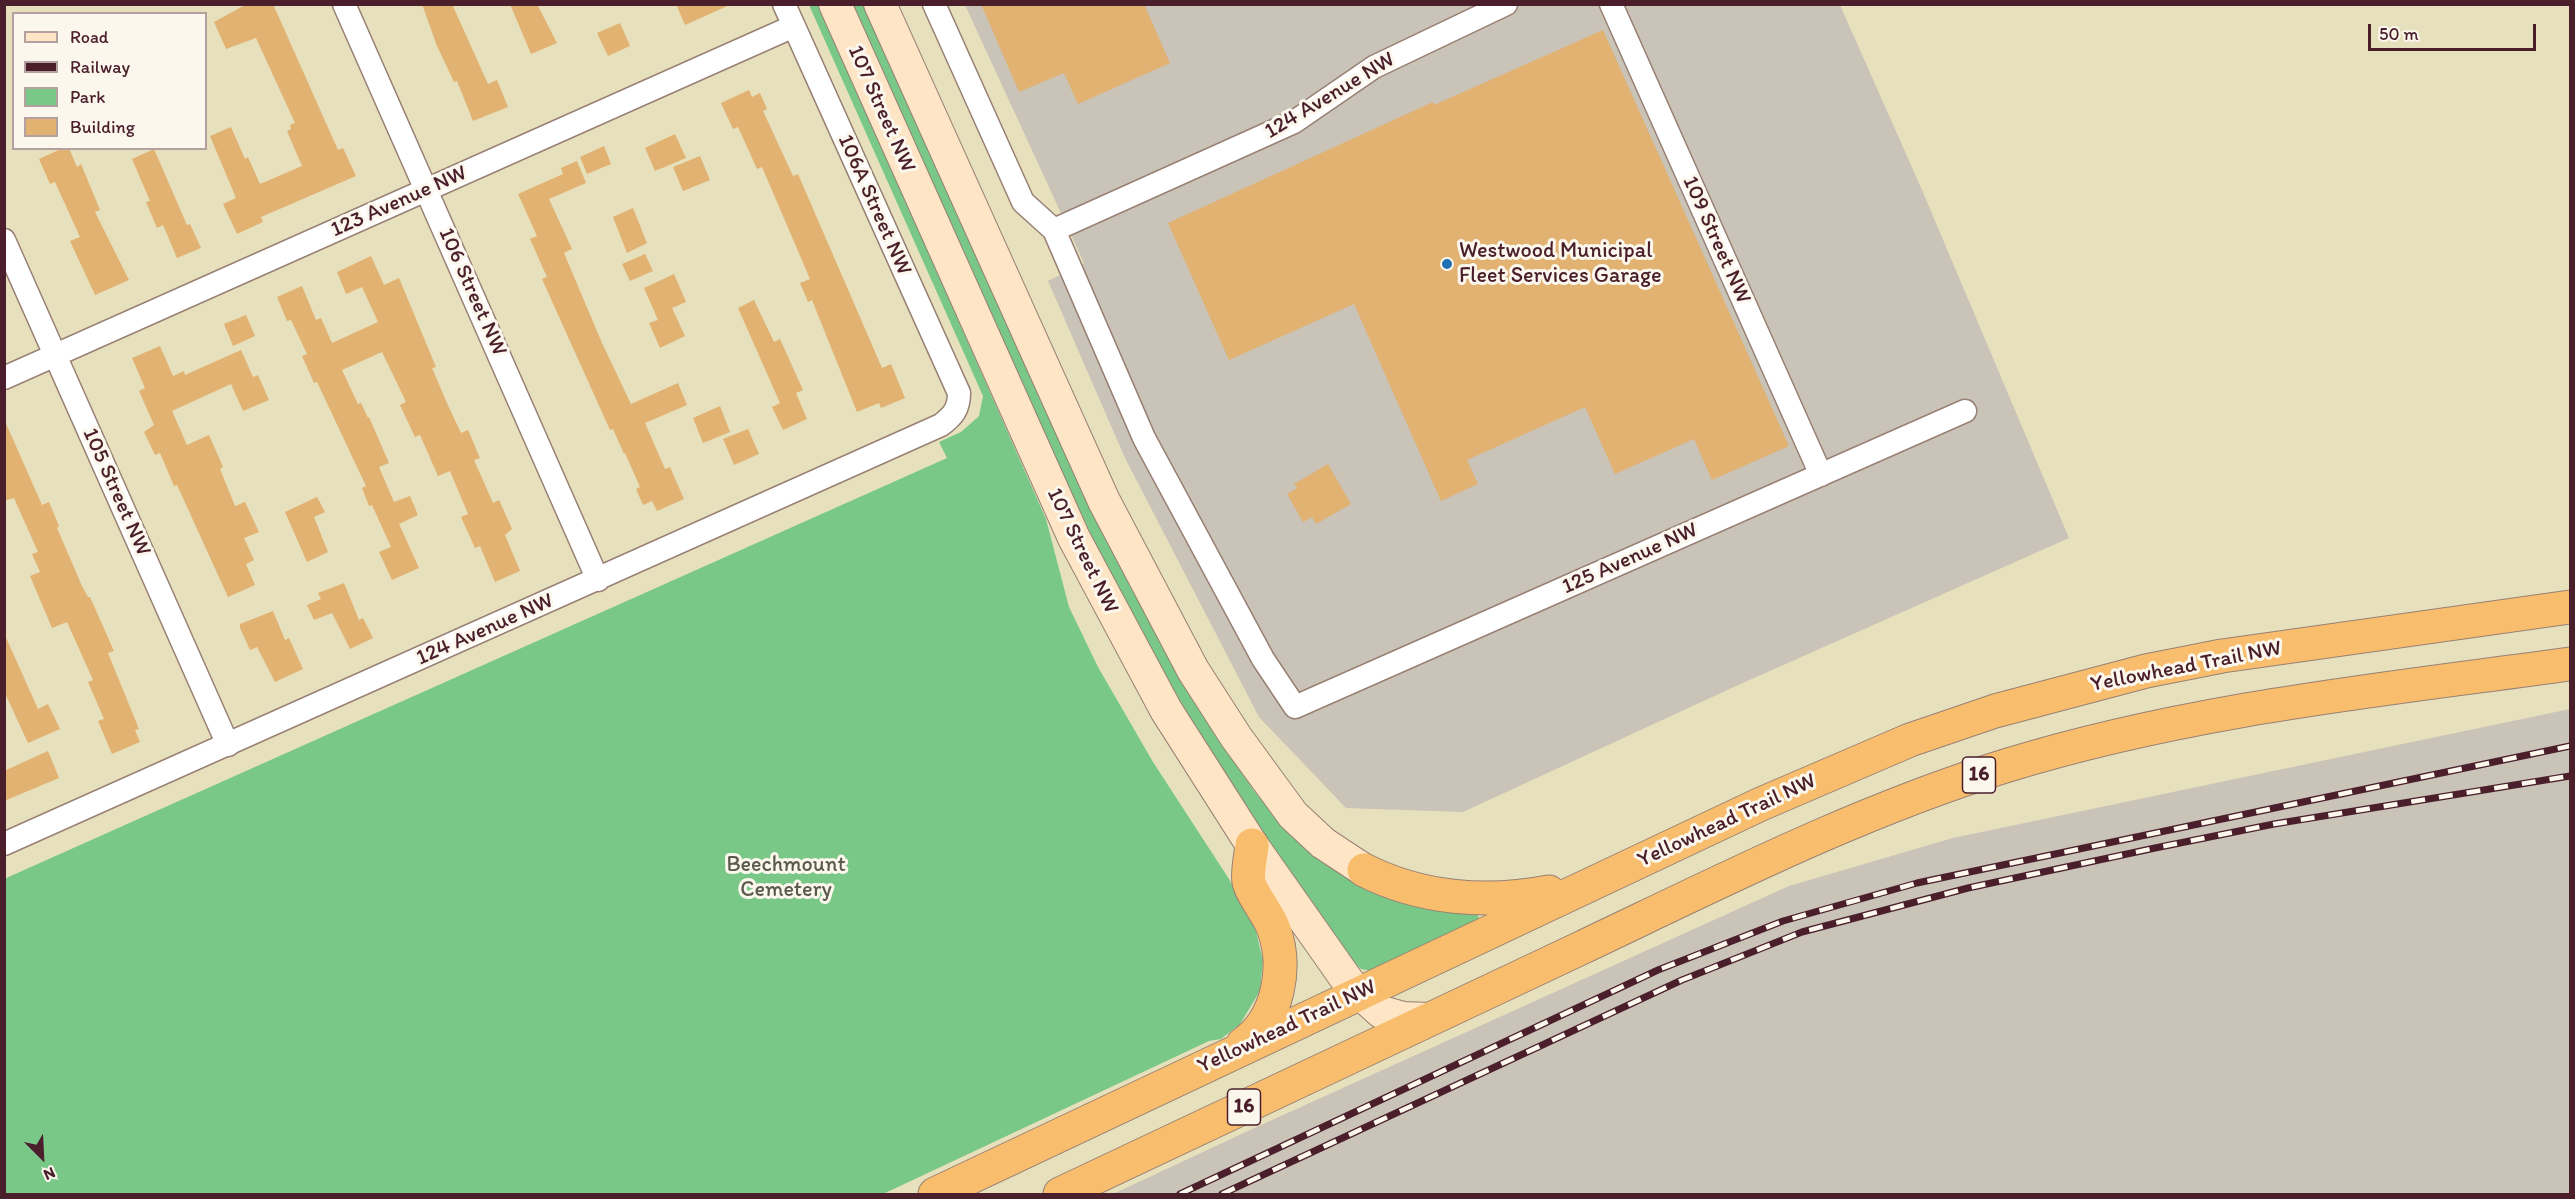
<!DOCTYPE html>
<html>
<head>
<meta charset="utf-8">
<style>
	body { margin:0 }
	#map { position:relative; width:2575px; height:1199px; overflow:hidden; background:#e7e0bd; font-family:Itim,sans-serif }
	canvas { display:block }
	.frame { position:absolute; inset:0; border:6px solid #4a1f2b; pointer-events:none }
	.legend { position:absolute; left:12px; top:12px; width:195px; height:138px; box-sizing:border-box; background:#fbf7ec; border:2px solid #b4a19f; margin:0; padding:8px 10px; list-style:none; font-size:18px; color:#4a1f2b }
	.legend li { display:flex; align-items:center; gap:12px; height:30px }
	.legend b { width:30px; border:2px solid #b4a19f }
	.north { position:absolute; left:12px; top:1127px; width:60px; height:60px; -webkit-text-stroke:4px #fbf7ec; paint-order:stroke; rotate:156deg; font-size:16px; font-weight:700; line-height:24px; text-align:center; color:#4a1f2b }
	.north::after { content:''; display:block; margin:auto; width:21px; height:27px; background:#4a1f2b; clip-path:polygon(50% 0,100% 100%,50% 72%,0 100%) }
	.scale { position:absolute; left:2368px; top:24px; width:168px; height:27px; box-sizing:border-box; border:3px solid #4a1f2b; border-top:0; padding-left:8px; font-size:18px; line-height:21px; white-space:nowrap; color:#4a1f2b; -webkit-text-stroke:4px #fbf7ec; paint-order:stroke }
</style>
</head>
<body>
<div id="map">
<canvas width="2575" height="1199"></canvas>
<div class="frame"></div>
<ul class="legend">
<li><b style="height:8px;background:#fde5c5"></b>Road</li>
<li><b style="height:8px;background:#4a1f2b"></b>Railway</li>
<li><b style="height:16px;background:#79c888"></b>Park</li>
<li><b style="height:16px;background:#e1b271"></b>Building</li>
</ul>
<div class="north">N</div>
<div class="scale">50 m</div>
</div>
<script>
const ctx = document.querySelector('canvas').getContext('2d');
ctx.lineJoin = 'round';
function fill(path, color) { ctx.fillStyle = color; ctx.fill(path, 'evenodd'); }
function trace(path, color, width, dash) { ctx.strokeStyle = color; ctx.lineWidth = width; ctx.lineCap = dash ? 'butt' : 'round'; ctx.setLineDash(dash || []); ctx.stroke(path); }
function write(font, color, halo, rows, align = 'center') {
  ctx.font = font + ' Itim,sans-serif'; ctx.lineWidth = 6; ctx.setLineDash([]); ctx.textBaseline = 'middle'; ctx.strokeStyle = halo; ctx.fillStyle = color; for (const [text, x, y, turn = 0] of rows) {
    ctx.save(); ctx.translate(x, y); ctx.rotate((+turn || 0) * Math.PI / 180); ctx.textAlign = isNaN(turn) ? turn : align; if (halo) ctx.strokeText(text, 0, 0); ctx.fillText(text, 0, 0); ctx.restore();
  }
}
const industrial = new Path2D(`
	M965,5h875l82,185 147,348 -333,148 -273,126 -117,-4 -87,-91 -134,-259 -77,-177 36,-18z
	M2570,709v485h-1457l137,-64 539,-244 164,-48z`);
const green = new Path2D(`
	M809,5h10l227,514 23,88 29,60 55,95 76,117 26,48 8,34 -3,30 -20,33 -19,15 -12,2 -326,153h-878l-1,-315 943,-421 -8,-16 22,-10 18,-16 4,-20z
	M852,5h15l355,738 32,48 28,32 196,91 1,5 -107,52 -11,-2 -16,-15 -124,-185 -55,-92 -69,-130 -82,-174z`);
const building = new Path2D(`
	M247,4h26l65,146 5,-2 13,28 -95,41 2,5 -26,12 -14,-30 13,-6 -26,-62 21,-9 14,32 3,-2 12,27 42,-18 -15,-35 4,-2 -1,-4 5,-2 -39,-85 -30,11 -12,-27z
	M422,4h30l36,80 9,-4 11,27 -35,14 -16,-40 -3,1 -17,-36z
	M510,4h27l20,39 -26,11z
	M676,4h56l-47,21z
	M981,4h163l26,59 -92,41 -14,-31 -45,19z
	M620,23l10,23 -22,10 -11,-23z
	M1603,30l186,416 -77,34 -18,-41 -79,35 -30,-67 -118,53 11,24 -37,17 -87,-197 -125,56 -61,-137 265,-121 1,3z
	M749,90l3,7 8,-4 7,16 -4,2 30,65 5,-2 84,194 9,-4 14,34 -24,10 -2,-5 -22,9 -45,-112 -4,2 -8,-19 10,-4 -48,-112 -5,2 -19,-42 -5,2 -12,-26z
	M675,134l11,24 -31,13 -10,-23z
	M604,146l7,18 -24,10 -7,-17z
	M63,148h6l8,19 4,-3 19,46 -5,2 34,68 -34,15 -25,-54 10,-4 -25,-55 -5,2 -11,-25z
	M154,149l33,76 3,-1 11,24 -24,10 -14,-33 -6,3 -11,-26 4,-1 -18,-42z
	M700,156l10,24 -27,11 -10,-24z
	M577,161l9,22 -37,16 23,50 -8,4 38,90 29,61 47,-21 9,22 -42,18 20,46 5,-2 14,32 -27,12 -5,-10 -9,4 -7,-16 4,-2 -15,-34 -1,1 -11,-25 -3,1 -46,-102 -22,-49 5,-2 -17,-38 7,-3 -19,-42 45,-20 -2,-6z
	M633,208l14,35 -20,10 -14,-36z
	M645,254l8,17 -23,10 -8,-17z
	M371,256l13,29 15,-7 37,89 -4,1 14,33 15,32 7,-3 12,28 -6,2 19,43 6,-3 13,29 -7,6 15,36 -25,11 -15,-36 -5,2 -14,-31 7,-3 -18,-43 -12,5 -18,-41 -5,2 -15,-32 6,-3 -24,-50 -40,18 16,34 3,-1 7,15 1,-1 20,46 -10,4 15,35 16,-6 8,19 -19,9 20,44 -27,12 -13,-28 12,-5 -19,-42 -3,1 -7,-18 4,-2 -49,-104 -3,1 -12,-27 5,-2 -16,-34 -4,1 -10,-24 25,-11 14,34 5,-2 11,25 46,-21 -16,-35 -16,7 -9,-22z
	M674,274l12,28 -14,6 13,28 -25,12 -11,-25 9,-3 -14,-32z
	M754,300l20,42 6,-3 23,51 -7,3 11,26 -24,11 -11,-23 8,-4 -42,-95z
	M246,315l9,21 -22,10 -9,-22z
	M160,346l13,30 11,-5 1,4 56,-25 12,27 5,-2 11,25 -26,11 -12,-27 -59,27 15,34 22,-10 14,32 -3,2 15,37 10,-4 14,30 -15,6 10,22 -8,4 9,21 -27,12 -51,-112 -3,1 -14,-33 -5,2 -11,-23 10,-7 -15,-34 6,-3 -13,-30z
	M720,406l10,26 -27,11 -10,-25z
	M4,419l38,86 7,-3 10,24 -2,2 25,58 6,11h2l24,54 -6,2 31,76 -4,1 5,12 -28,12 -14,-33 6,-2 -16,-37 5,-2 -26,-58 -15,6 -22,-52 10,-4 -8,-18 6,-2 -24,-54 -10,3z
	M748,429l11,25 -25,11 -11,-26z
	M1328,464l23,40 -35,20 -4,-7 -9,5 -16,-28 10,-6 -3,-4z
	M317,497l8,15 -11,5 14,35 -21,10 -22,-50z
	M344,583l15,37 4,-2 10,20 -23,11 -18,-36 -18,7 -7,-15 14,-6 -3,-6z
	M273,611l12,29 4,-2 14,31 -28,13 -18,-35 -7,3 -10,-22v-4z
	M4,633l34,76 10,-5 12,25 -32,14 -24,-52z
	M48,751l11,27 -55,23v-30z`);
const street = new Path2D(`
	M344,4l254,576
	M934,4l89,198 31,28 90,208 119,221 32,48 670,-296
	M1611,4l210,471
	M1054,230l240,-108 80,-55 132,-63
	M4,240l224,505
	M4,378l790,-352
	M4,844l937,-419c12,-9 18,-16 18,-32l-175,-389`);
const secondary = new Path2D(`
	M835,4l239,534 92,172 86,135 97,138 32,29 22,6 26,1
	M880,4l224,497 89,169 43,67 57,78 30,28 41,27`);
const highway = new Path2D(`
	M1364,870c57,29 123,34 185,22
	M1243,1044c36,-25 45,-78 30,-117 -5,-13 -22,-34 -24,-45 -2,-10 2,-26 3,-37
	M935,1194l826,-390 149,-64 85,-29 151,-40 76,-15 348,-49
	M1060,1194c174,-82 347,-164 521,-246 139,-66 276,-136 424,-182 184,-57 375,-76 565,-102`);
const rail = new Path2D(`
	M1180,1194l478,-224 125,-49 134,-38 653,-137
	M1222,1194l460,-214 120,-48 166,-44 187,-40 119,-24 296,-48`);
const markers = [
	[1447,264,6,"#1f6fb2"]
];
const shields = [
	[1979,775,33],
	[1244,1107,33]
];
const shieldNames = [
	["16",1979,775],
	["16",1244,1107]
];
const streetNames = [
	["124 Avenue NW",1330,96,-31],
	["107 Street NW",881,109,66],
	["123 Avenue NW",399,202,-24],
	["106A Street NW",874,205,66],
	["109 Street NW",1716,240,66],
	["106 Street NW",472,292,66],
	["105 Street NW",116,492,66],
	["107 Street NW",1082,551,64],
	["125 Avenue NW",1630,559,-24],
	["124 Avenue NW",485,630,-24],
	["Yellowhead Trail NW",2186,667,-11],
	["Yellowhead Trail NW",1727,821,-25],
	["Yellowhead Trail NW",1287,1027,-25]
];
const poiNames = [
	["Westwood Municipal",1459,251],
	["Fleet Services Garage",1459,276]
];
const parkNames = [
	["Beechmount",786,865],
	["Cemetery",786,890]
];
fill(industrial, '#c9c3b8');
fill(green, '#79c888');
fill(building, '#e1b271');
trace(street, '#988074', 25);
trace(secondary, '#988074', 34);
trace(highway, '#988074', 35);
trace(street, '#fff', 22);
trace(secondary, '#fde5c5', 32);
trace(highway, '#f9be6d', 33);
trace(rail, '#4a1f2b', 7);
trace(rail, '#fbf7ec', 4.5, [14]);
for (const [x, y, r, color] of markers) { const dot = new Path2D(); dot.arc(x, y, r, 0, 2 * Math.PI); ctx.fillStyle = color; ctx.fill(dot); trace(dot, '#fbf7ec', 2); }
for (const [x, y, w] of shields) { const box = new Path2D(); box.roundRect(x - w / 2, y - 18, w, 36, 4.5); ctx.fillStyle = '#fbf7ec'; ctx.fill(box); trace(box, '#4a1f2b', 1.5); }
write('bold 21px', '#4a1f2b', null, shieldNames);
write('22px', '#4a1f2b', '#fbf7ec', streetNames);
write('22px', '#4a1f2b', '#fbf7ec', poiNames, 'left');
write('22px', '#5a5a4c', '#fbf7ec', parkNames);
</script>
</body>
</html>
